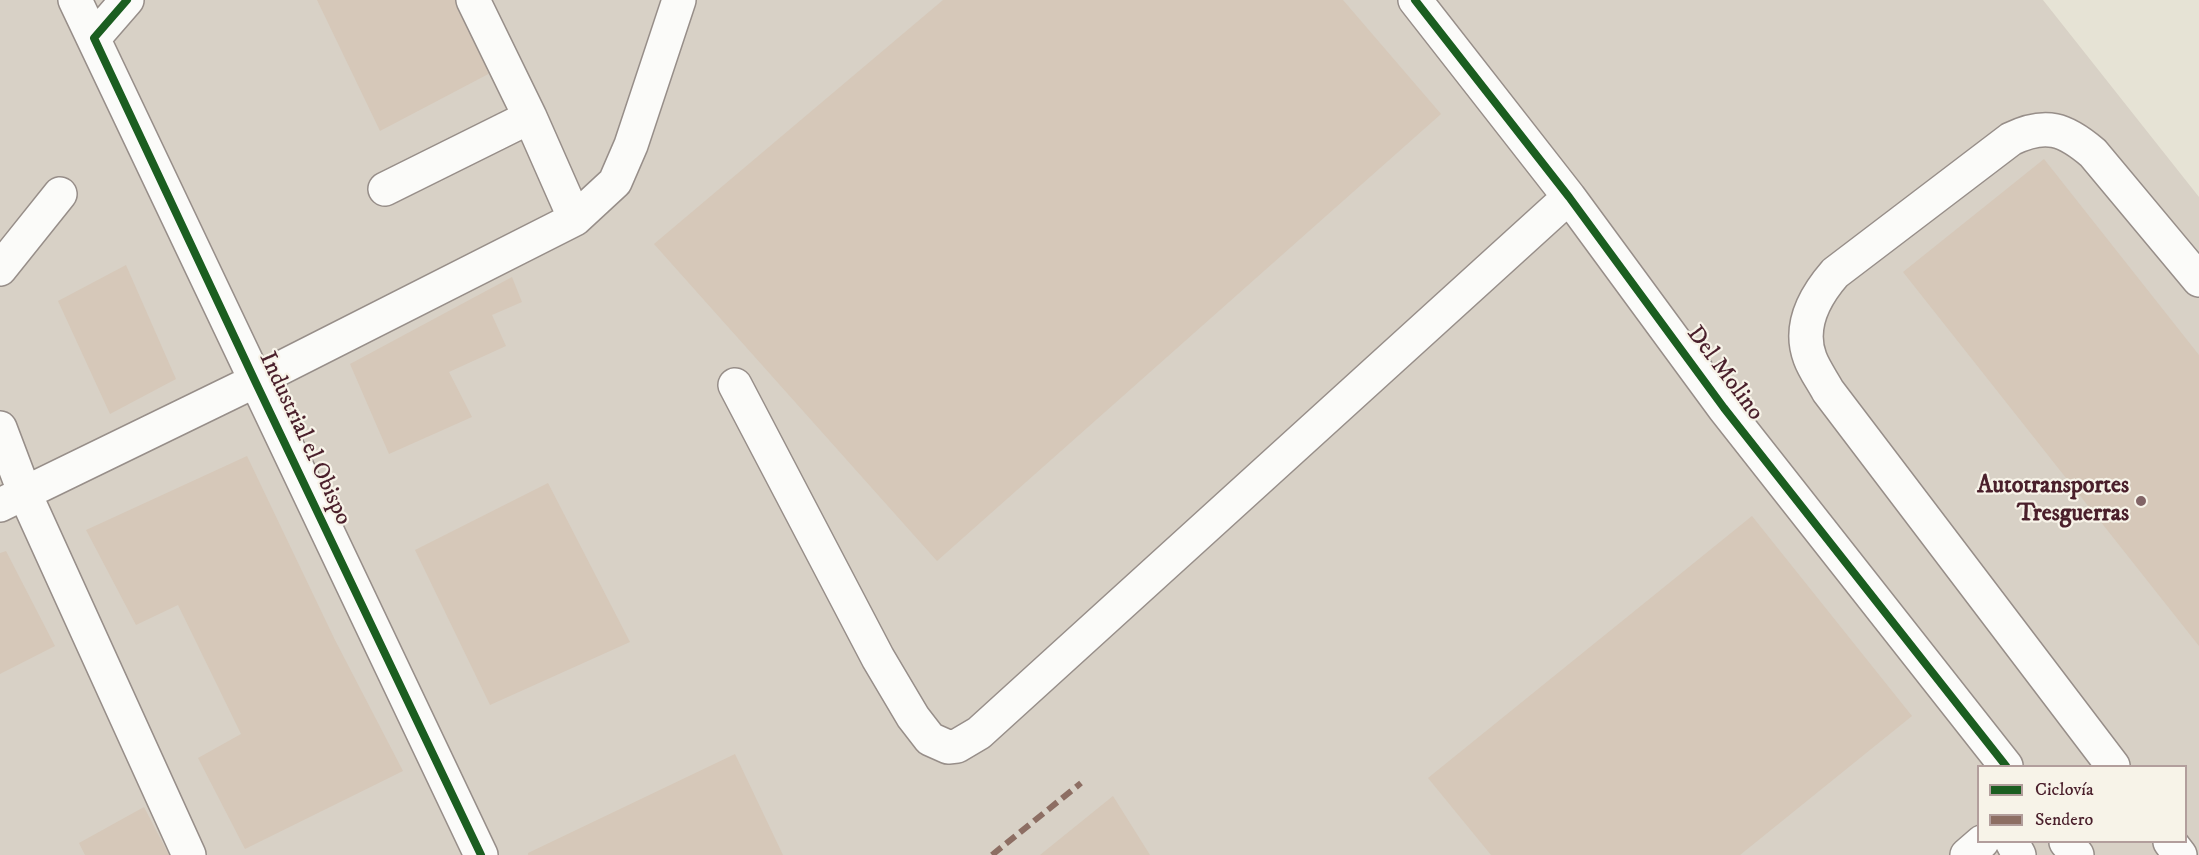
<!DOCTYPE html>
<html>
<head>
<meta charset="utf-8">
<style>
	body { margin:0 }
	#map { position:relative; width:2199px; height:855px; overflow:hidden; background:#e6e3d5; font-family:"IM FELL DW Pica",serif }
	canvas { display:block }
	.legend { position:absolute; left:1977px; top:765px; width:210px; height:78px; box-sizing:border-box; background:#f7f3e8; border:2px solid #b29e9c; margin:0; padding:8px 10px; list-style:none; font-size:18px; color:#4a1f2b }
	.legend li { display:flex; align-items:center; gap:12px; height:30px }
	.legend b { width:30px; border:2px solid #b29e9c }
</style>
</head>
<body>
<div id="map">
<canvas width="2199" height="855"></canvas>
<ul class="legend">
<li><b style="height:8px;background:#1b5e20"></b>Ciclovía</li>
<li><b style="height:8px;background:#8d6e63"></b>Sendero</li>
</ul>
</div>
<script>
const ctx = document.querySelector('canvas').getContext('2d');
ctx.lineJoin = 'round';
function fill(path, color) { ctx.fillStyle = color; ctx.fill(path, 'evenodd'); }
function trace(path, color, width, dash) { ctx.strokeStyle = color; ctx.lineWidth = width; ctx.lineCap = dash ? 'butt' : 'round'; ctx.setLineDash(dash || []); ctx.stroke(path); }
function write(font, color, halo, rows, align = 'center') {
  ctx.font = font + ' "IM FELL DW Pica",serif'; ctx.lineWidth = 4.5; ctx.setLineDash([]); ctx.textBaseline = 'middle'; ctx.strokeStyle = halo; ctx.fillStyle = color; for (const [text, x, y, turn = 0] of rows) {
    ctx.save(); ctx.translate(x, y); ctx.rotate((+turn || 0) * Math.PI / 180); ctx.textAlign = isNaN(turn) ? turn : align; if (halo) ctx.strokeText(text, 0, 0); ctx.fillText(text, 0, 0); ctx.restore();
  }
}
const industrial = new Path2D(`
	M0,0h2043l156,197v658h-2199zM1978,766h208v76h-208z`);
const building = new Path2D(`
	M317,0h144l35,70 -116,61z
	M943,0h400l98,114 -504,447 -283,-317z
	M2044,159l155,196v291l-296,-374z
	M126,265l50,114 -66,35 -52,-113z
	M512,277l10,25 -30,13 14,31 -57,26 23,45 -83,37 -39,-90z
	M247,456l88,184 68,131 -158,78 -47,-91 43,-24 -63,-129 -42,20 -50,-95z
	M548,483l82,159 -140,63 -75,-155z
	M1752,516l160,200 -172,139h-249l-63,-77z
	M6,551l49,95 -55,28v-121z
	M735,754l48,101h-255v-2z
	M1113,796l37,59h-110z
	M144,807l25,48h-84l-6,-12z`);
const minor = new Path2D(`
	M75,0l406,855
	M1415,0l154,197 155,211 282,358
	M94,38l33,-38
	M385,189l145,-72
	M575,219l40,-37 16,-37 48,-145
	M0,269l60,-75
	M735,385l143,273 35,59 17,22 18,8 9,-1 22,-13 590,-536
	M0,428l25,66 164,361
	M0,505l255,-124 320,-162 -45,-102 -57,-117
	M2113,766l-285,-375c-6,-11 -14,-22 -18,-33 -12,-32 5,-62 25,-85l176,-134c35,-17 54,-10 82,14l106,127
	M2012,842l7,13
	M2066,842l11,13
	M2170,842l10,13
	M1967,855l15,-13`);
const quiet = new Path2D(`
	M992,855l89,-72`);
const cycleway = new Path2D(`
	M127,0l-33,38 161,343 226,474
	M1415,0l154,197 155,211 282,358`);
const markers = [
	[2141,501,6,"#816466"]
];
const streetNames = [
	["Del Molino",1724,374,53],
	["Industrial el Obispo",304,439,65]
];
const poiNames = [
	["Autotransportes",2129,487],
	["Tresguerras",2129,515]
];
fill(industrial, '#d8d1c6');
fill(building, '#d6c8b9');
trace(minor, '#978e89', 36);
trace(minor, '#fbfbf9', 33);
trace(quiet, '#8d6e63', 6, [12, 6]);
trace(cycleway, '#1b5e20', 8);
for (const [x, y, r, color] of markers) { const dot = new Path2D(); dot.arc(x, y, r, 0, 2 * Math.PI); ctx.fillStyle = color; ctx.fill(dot); trace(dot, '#f7f3e8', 2); }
write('24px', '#4a1f2b', '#f7f3e8', streetNames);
write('bold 24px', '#4a1f2b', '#f7f3e8', poiNames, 'right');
</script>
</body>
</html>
